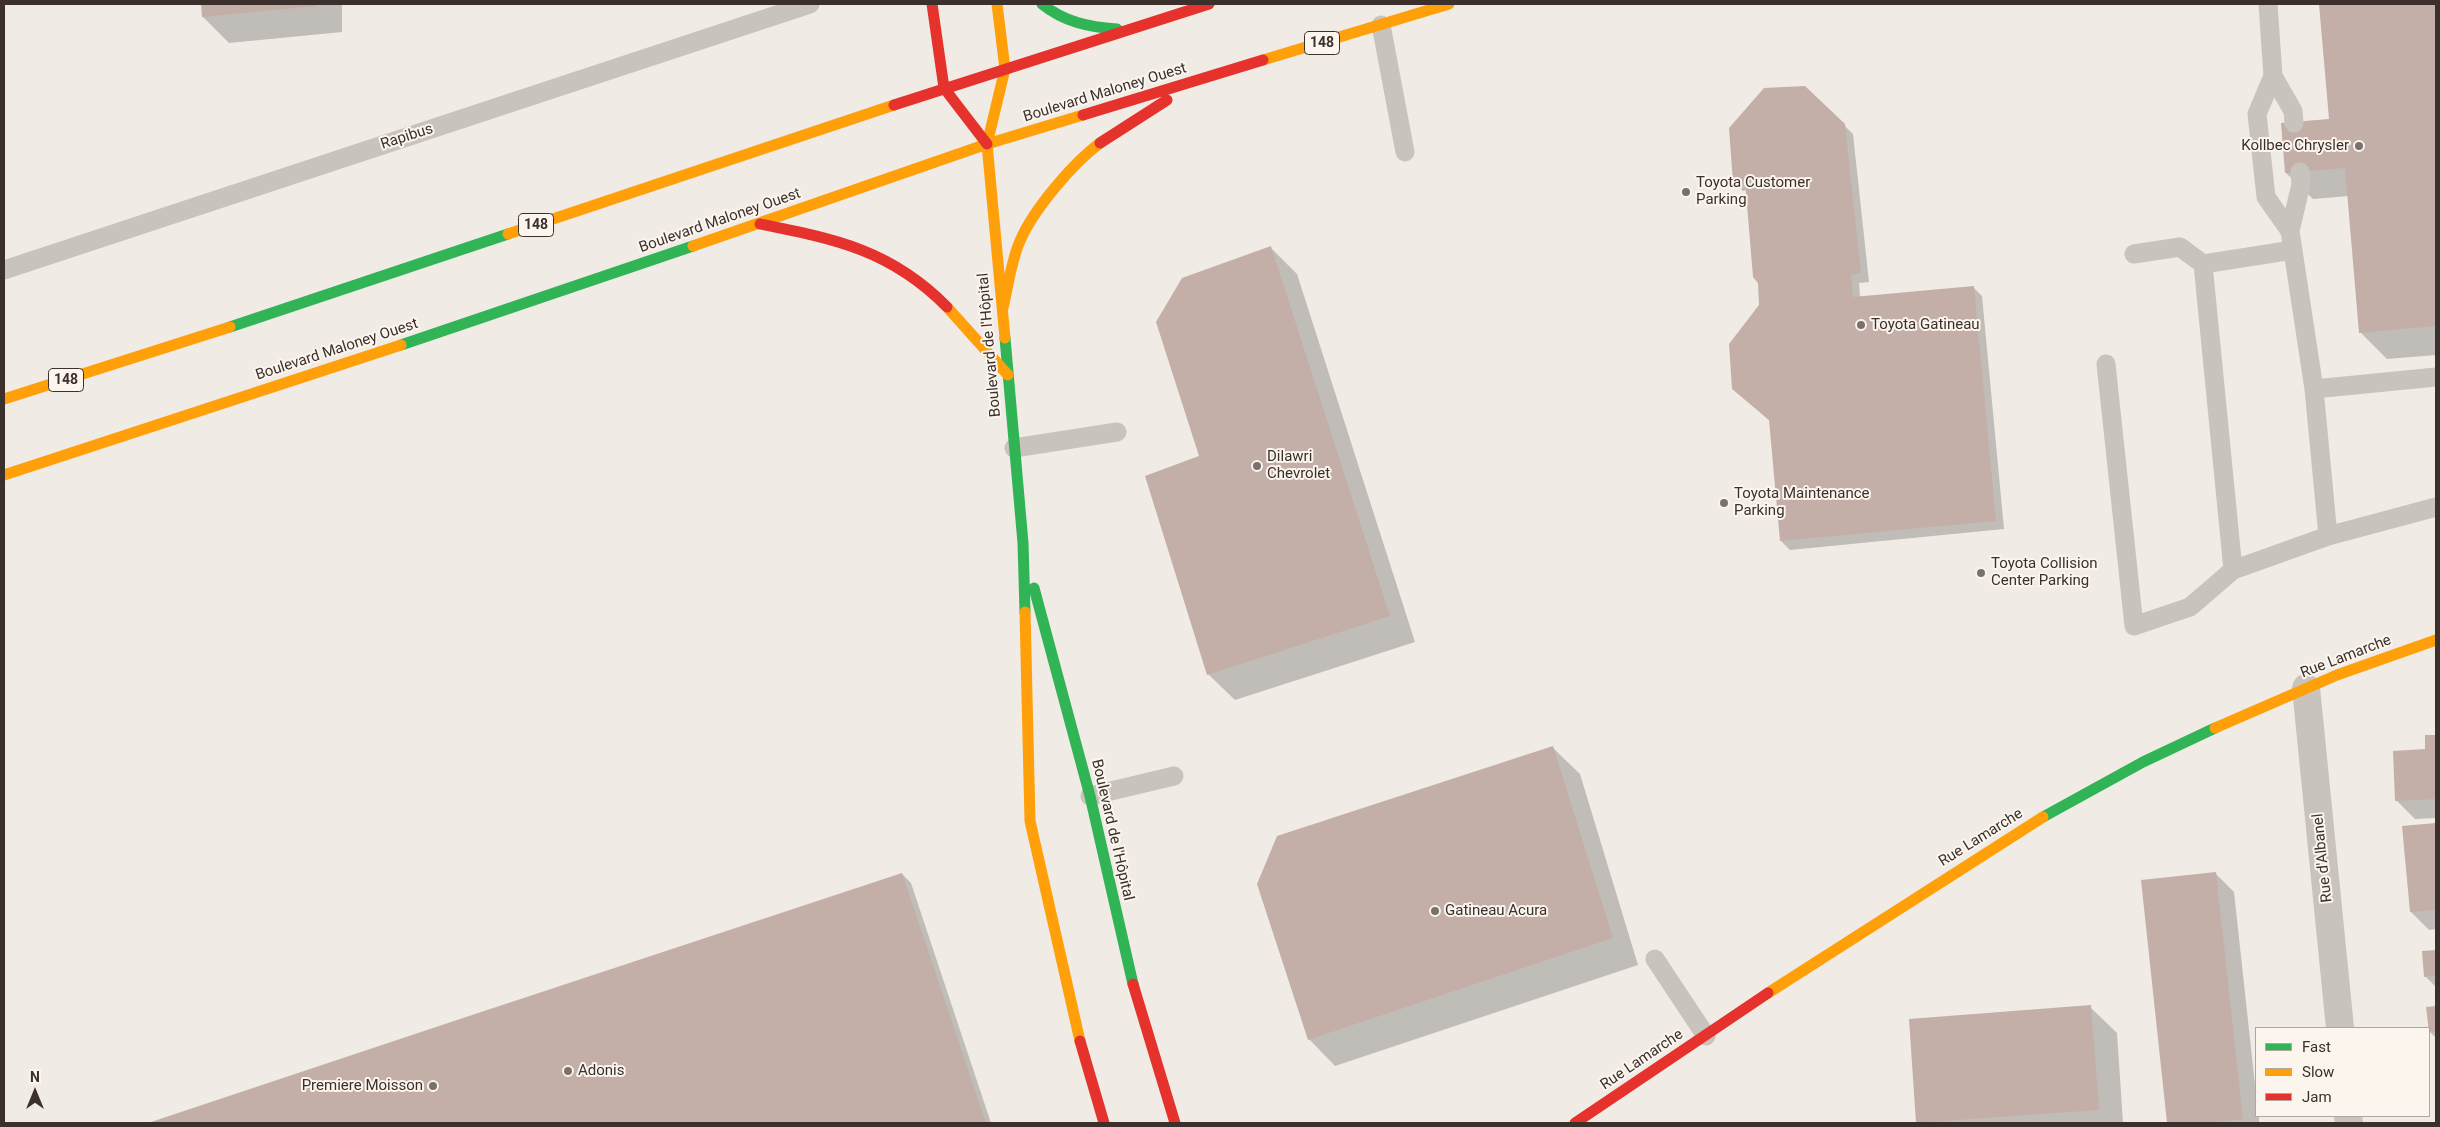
<!DOCTYPE html>
<html>
<head>
<meta charset="utf-8">
<style>
	body { margin:0 }
	#map { position:relative; width:2440px; height:1127px; overflow:hidden; background:#f0ebe5; font-family:Roboto,sans-serif }
	canvas { display:block }
	.frame { position:absolute; inset:0; border:5px solid #3b302b; pointer-events:none }
	.legend { position:absolute; left:2255px; top:1027px; width:175px; height:90px; box-sizing:border-box; background:#fbf5ee; border:1px solid #aea6a0; margin:0; padding:6px 9px; list-style:none; font-size:15px; color:#3b302b }
	.legend li { display:flex; align-items:center; gap:10px; height:25px }
	.legend b { width:25px; border:1px solid #aea6a0 }
	.north { position:absolute; left:10px; top:1067px; width:50px; height:50px; -webkit-text-stroke:4px #fbf5ee; paint-order:stroke; rotate:0deg; font-size:14px; font-weight:700; line-height:20px; text-align:center; color:#3b302b }
	.north::after { content:''; display:block; margin:auto; width:18px; height:22px; background:#3b302b; clip-path:polygon(50% 0,100% 100%,50% 72%,0 100%) }
</style>
</head>
<body>
<div id="map">
<canvas width="2440" height="1127"></canvas>
<div class="frame"></div>
<ul class="legend">
<li><b style="height:6px;background:#30b455"></b>Fast</li>
<li><b style="height:6px;background:#ff9f0a"></b>Slow</li>
<li><b style="height:6px;background:#e5322d"></b>Jam</li>
</ul>
<div class="north">N</div>
</div>
<script>
const ctx = document.querySelector('canvas').getContext('2d');
ctx.lineJoin = 'round';
function fill(path, color) { ctx.fillStyle = color; ctx.fill(path, 'evenodd'); }
function trace(path, color, width, dash) { ctx.strokeStyle = color; ctx.lineWidth = width; ctx.lineCap = dash ? 'butt' : 'round'; ctx.setLineDash(dash || []); ctx.stroke(path); }
function write(font, color, halo, rows, align = 'center') {
  ctx.font = font + ' Roboto,sans-serif'; ctx.lineWidth = 4; ctx.setLineDash([]); ctx.textBaseline = 'middle'; ctx.strokeStyle = halo; ctx.fillStyle = color; for (const [text, x, y, turn = 0] of rows) {
    ctx.save(); ctx.translate(x, y); ctx.rotate((+turn || 0) * Math.PI / 180); ctx.textAlign = isNaN(turn) ? turn : align; if (halo) ctx.strokeText(text, 0, 0); ctx.fillText(text, 0, 0); ctx.restore();
  }
}
const shadow = new Path2D(`
	M202,4h140v28l-113,11 -26,-26z
	M2320,4h116v351l-49,4 -27,-27 -11,-136 -36,3 -27,-26 -4,-49 48,-3z
	M1805,87l48,47 16,148 -10,1 1,14 113,-10 9,9 22,233 -214,21 -9,-9 -11,-120 -36,-32 27,-83 -1,-23 -13,-93 -4,1 -9,-9z
	M1271,248l26,26 118,368 -180,58 -27,-26 -8,-217z
	M2436,736v82l-21,1 -18,-18 30,-51 -1,-13z
	M1553,748l27,26 58,191 -303,101 -26,-27z
	M2436,824v105l-7,1 -18,-18 -8,-85z
	M902,874l9,9 80,240h-841z
	M2216,874l18,18 22,202v22h3v7h-90l-27,-241z
	M2436,951v36l-11,-11 -2,-23z
	M2090,1007l27,26 6,90 -206,-1z
	M2428,1008h8v30l-7,-7z`);
const building = new Path2D(`
	M201,4h115v2l-114,11z
	M2319,4h117v322l-77,7 -14,-165 -60,5 -4,-50 48,-4z
	M1805,86l40,38 16,149 -10,2 2,22 121,-11 22,235 -216,20 -11,-121 -37,-31 -3,-45 30,-39 -1,-22 -5,-6 -8,-96 -12,1 -4,-54 35,-40z
	M1271,246l119,370 -183,59 -62,-199 54,-20 -43,-134 26,-44z
	M2425,735h11v64l-41,2 -2,-50 32,-2z
	M1553,746l60,192 -305,102 -51,-156 20,-48z
	M2436,823v87l-26,2 -8,-86z
	M2216,872l27,247 -36,4h-40l-26,-243z
	M902,873l84,250h-838l312,-104z
	M2436,950v25l-12,2 -2,-26z
	M2091,1005l8,105 -183,13 -7,-104z
	M2436,1006v25l-7,1 -3,-25z`);
const lane = new Path2D(`
	M2268,4l5,72 -16,38 9,83 24,34 24,158 122,-12
	M1381,25l24,127
	M2273,76l20,35 1,12
	M2290,231l11,-47 -1,-12
	M2134,254l46,-7 23,17 90,-14
	M4,270l806,-266
	M2106,364l28,262 56,-19 43,-37 -30,-306
	M2314,389l14,147
	M1014,448l103,-16
	M2233,570l95,-34 108,-29
	M1090,796l84,-20
	M1655,959l51,77`);
const street = new Path2D(`
	M2306,688l34,340
	M2348,1116l1,7`);
const fast = new Path2D(`
	M1042,4c22,18 47,23 75,25
	M230,327l278,-93
	M1005,338l18,205 2,69
	M401,345l292,-99
	M1034,588l56,208 43,188
	M2043,817l100,-55 72,-34`);
const slow = new Path2D(`
	M997,4l8,65 -18,75 18,194
	M1263,60l186,-56
	M508,234l386,-129
	M693,246l294,-102 96,-29
	M947,307l61,68
	M1003,308c5,-21 8,-47 17,-67 13,-31 53,-78 80,-98
	M4,399l226,-72
	M4,475l397,-130
	M1025,612l5,209 50,220
	M2215,728l122,-53 99,-35
	M1768,993l275,-176`);
const jam = new Path2D(`
	M932,4l12,84 43,56
	M894,105l315,-101
	M1083,115l180,-55
	M1100,143l67,-43
	M760,224c75,15 131,26 187,83
	M1133,984l42,139
	M1080,1041l24,82
	M1575,1123l193,-130`);
const markers = [
	[2359,146,5,"#7a716c"],
	[1686,192,5,"#7a716c"],
	[1861,325,5,"#7a716c"],
	[1257,466,5,"#7a716c"],
	[1724,503,5,"#7a716c"],
	[1981,573,5,"#7a716c"],
	[1435,911,5,"#7a716c"],
	[568,1071,5,"#7a716c"],
	[433,1086,5,"#7a716c"]
];
const shields = [
	[1322,43,35],
	[536,225,35],
	[66,380,35]
];
const shieldNames = [
	["148",1322,43],
	["148",536,225],
	["148",66,380]
];
const streetNames = [
	["Boulevard Maloney Ouest",1105,93,-17],
	["Rapibus",407,137,-18],
	["Boulevard Maloney Ouest",720,221,-19],
	["Boulevard de l'Hôpital",990,345,-95],
	["Boulevard Maloney Ouest",337,350,-18],
	["Rue Lamarche",2346,657,-21],
	["Boulevard de l'Hôpital",1112,830,77],
	["Rue Lamarche",1981,838,-32],
	["Rue d'Albanel",2323,858,-96],
	["Rue Lamarche",1642,1060,-34]
];
const poiNames = [
	["Kollbec Chrysler",2349,146,"right"],
	["Toyota Customer",1696,183],
	["Parking",1696,200],
	["Toyota Gatineau",1871,325],
	["Dilawri",1267,457],
	["Chevrolet",1267,474],
	["Toyota Maintenance",1734,494],
	["Parking",1734,511],
	["Toyota Collision",1991,564],
	["Center Parking",1991,581],
	["Gatineau Acura",1445,911],
	["Adonis",578,1071],
	["Premiere Moisson",423,1086,"right"]
];
fill(shadow, '#0003');
fill(building, '#c3afa7');
trace(lane, '#c9c3be', 19);
trace(street, '#c9c3be', 28);
trace(fast, '#30b455', 11);
trace(slow, '#ff9f0a', 11);
trace(jam, '#e5322d', 11);
for (const [x, y, r, color] of markers) { const dot = new Path2D(); dot.arc(x, y, r, 0, 2 * Math.PI); ctx.fillStyle = color; ctx.fill(dot); trace(dot, '#fbf5ee', 2); }
for (const [x, y, w] of shields) { const box = new Path2D(); box.roundRect(x - w / 2, y - 11.5, w, 23, 4); ctx.fillStyle = '#fbf5ee'; ctx.fill(box); trace(box, '#3b302b', 1); }
write('bold 14px', '#3b302b', null, shieldNames);
write('15px', '#3b302b', '#fbf5ee', streetNames);
write('15px', '#3b302b', '#fbf5ee', poiNames, 'left');
</script>
</body>
</html>
